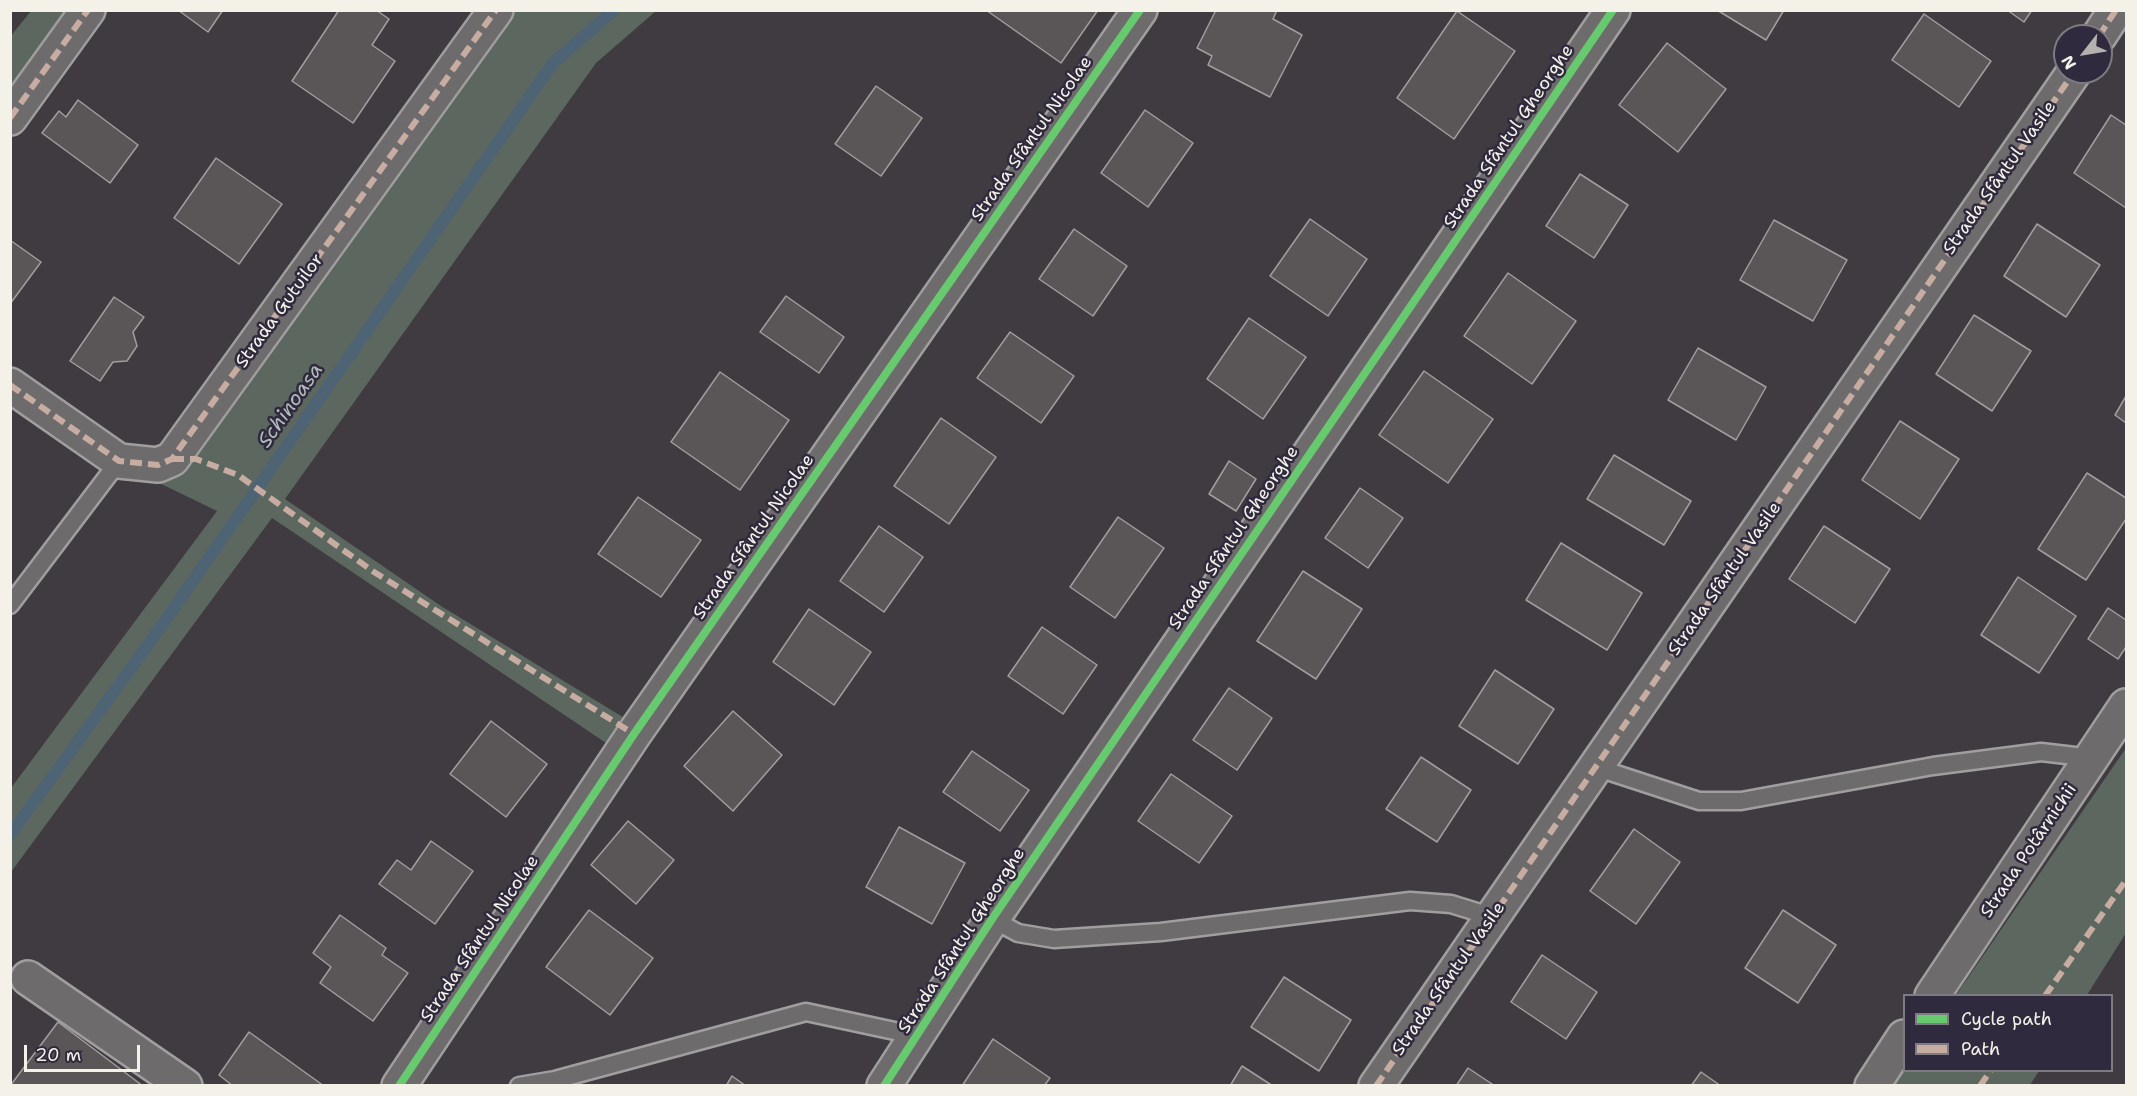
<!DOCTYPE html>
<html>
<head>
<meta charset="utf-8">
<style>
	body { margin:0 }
	#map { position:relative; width:2137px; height:1096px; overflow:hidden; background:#3f3b41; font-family:"Shantell Sans",sans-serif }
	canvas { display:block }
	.frame { position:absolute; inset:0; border:12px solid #f4f1e8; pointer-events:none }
	.legend { position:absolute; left:1903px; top:994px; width:210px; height:78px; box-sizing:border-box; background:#2f2a3d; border:2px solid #7e7a81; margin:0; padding:8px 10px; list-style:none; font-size:18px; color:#f4f1e8 }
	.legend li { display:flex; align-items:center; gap:12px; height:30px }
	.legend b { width:30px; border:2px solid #7e7a81 }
	.north { position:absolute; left:2053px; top:24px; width:60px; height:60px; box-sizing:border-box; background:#2f2a3d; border:2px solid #7e7a81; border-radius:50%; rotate:239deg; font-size:16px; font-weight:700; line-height:24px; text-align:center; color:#f4f1e8 }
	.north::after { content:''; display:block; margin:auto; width:21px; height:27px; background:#b5b1ae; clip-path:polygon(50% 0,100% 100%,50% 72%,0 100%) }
	.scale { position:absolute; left:24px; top:1045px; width:116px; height:27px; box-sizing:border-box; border:3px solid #f4f1e8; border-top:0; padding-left:8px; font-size:18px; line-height:21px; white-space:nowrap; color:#f4f1e8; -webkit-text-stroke:4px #2f2a3d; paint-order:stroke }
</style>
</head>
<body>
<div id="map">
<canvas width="2137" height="1096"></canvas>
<div class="frame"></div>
<ul class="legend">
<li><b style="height:8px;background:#67ca6e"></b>Cycle path</li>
<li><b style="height:8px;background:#c7aca2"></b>Path</li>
</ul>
<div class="north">N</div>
<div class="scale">20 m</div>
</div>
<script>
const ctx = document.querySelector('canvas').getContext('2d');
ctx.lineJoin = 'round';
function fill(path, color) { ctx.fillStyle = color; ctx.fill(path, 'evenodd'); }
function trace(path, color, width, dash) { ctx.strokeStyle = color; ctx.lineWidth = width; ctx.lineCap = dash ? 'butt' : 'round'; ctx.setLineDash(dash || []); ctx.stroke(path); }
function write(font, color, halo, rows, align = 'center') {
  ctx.font = font + ' "Shantell Sans",sans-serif'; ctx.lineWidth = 5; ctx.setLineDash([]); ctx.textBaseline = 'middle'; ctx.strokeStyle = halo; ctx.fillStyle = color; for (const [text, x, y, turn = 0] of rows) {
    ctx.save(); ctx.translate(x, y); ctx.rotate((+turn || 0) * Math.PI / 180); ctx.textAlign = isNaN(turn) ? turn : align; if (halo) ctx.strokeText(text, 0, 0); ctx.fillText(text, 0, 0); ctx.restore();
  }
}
const green = new Path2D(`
	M31,11h45l-65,93 -1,-67z
	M515,11h141l-60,52 -311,436 156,107 185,113 -17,26 -337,-227 -261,354v-84l206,-277 -66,-32 177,-211z
	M2126,748v185l-39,62h-131z
	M1904,1070l135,1 -9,14h-136z`);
const stream = new Path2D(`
	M10,835l155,-214 388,-558 61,-53`);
const building = new Path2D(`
	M178,10h45l-15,22z
	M339,10h37l13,9 -17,26 23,16 -42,62 -61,-42z
	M986,10h112l-37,53z
	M1216,10h61l-4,9 29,16 -32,62 -62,-32 4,-9 -15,-8z
	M1717,10h67l-18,30z
	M2007,10h25l-8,12z
	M1457,11l58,40 -61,88 -57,-41z
	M1924,14l67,47 -32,46 -67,-47z
	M1667,43l59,46 -48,63 -59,-47z
	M876,86l46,32 -41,58 -46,-32z
	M78,100l60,45 -28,38 -68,-50 17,-22 7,6z
	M1145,110l48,33 -45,64 -47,-34z
	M2111,115l15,10v83l-52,-35z
	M216,158l66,46 -43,60 -65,-46z
	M1580,174l48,31 -34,53 -48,-32z
	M1310,219l57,40 -39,57 -58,-40z
	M1774,220l73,40 -34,61 -73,-41z
	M2037,224l63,41 -34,52 -62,-41z
	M1074,229l53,37 -34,50 -54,-37z
	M10,240l31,22 -31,42z
	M1508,273l68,48 -44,63 -68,-48z
	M786,296l58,41 -25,36 -59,-41z
	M114,297l30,20 -11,15 4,14 -10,15 -14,1 -13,19 -30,-20z
	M1974,315l57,36 -39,60 -56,-37z
	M1249,318l57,39 -43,62 -56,-40z
	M1010,332l64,44 -33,47 -64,-45z
	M1698,348l68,39 -30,53 -68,-40z
	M1424,371l69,48 -45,64 -69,-48z
	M720,372l69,48 -49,70 -69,-48z
	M2126,396v27l-11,-8z
	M941,418l55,39 -47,67 -55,-38z
	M1900,421l59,38 -39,60 -58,-39z
	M1614,455l77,46 -27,44 -77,-46z
	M1229,461l27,18 -20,32 -27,-17z
	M2087,473l39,25v21l-40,61 -48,-31z
	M1360,488l43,30 -35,50 -43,-30z
	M638,497l63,43 -40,57 -63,-43z
	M1118,517l46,31 -49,70 -45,-31z
	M879,526l44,31 -39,55 -44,-31z
	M1824,526l66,43 -35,54 -66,-44z
	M1561,543l81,50 -35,57 -81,-50z
	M1303,571l59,38 -46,70 -59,-38z
	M2018,577l58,39 -37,57 -58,-38z
	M2108,608l18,12v27l-8,12 -30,-20z
	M809,609l62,43 -37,53 -61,-43z
	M1042,627l55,38 -34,49 -55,-38z
	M1495,670l59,39 -36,55 -59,-38z
	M1229,688l43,30 -35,52 -44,-30z
	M733,711l49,44 -49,56 -49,-45z
	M491,721l56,43 -41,53 -56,-43z
	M972,751l57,39 -29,41 -57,-39z
	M1421,757l50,33 -34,52 -51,-33z
	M1171,774l61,42 -33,47 -61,-42z
	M628,821l46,39 -38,44 -45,-39z
	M899,827l66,36 -33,61 -66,-37z
	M1634,829l46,33 -44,62 -46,-33z
	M431,841l42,30 -38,53 -56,-40 18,-24 14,10z
	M589,910l64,48 -43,57 -64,-48z
	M1783,910l53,35 -38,58 -53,-35z
	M340,915l46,33 -4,7 26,18 -35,48 -53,-38 11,-16 -18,-14z
	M1542,955l55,37 -31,47 -55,-37z
	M1284,977l67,43 -32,51 -68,-44z
	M58,1022l85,64h-133z
	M249,1032l75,54h-91l-14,-11z
	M993,1039l57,39 -6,8h-82z
	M1242,1066l31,20h-43z
	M1468,1068l27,18h-39z
	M1701,1072l20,14h-30z
	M732,1076l14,10h-20z`);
const service = new Path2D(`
	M10,605l109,-144
	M1595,767l104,34h42l192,-35 108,-14 51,6
	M992,919l26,14 36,6 107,-7 249,-31 41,3 42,13
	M519,1086l36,-6 251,-68 112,24`);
const minor = new Path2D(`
	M2099,36l17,-26
	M10,118l78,-108
	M10,385l109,76 39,4 14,-6 324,-449
	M28,978l157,108
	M399,1086l235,-352 506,-724
	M884,1086l108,-167 621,-909
	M1376,1086l698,-1014`);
const tertiary = new Path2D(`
	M1932,996l194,-290
	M1872,1086l32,-49`);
const quiet = new Path2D(`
	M2099,36l17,-26
	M10,118l78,-108
	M10,385l109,76 39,4 14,-6 324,-449
	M172,459h24l42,16 136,97 260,162
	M2045,996l81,-116
	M1376,1086l698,-1014
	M1980,1086l11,-16`);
const cycleway = new Path2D(`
	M399,1086l235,-352 506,-724
	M884,1086l108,-167 621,-909`);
const streetNames = [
	["Strada Sfântul Gheorghe",1509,137,-56],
	["Strada Sfântul Nicolae",1032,139,-55],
	["Strada Sfântul Vasile",2000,178,-55],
	["Strada Gutuilor",280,311,-54],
	["Strada Sfântul Nicolae",754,537,-55],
	["Strada Sfântul Gheorghe",1234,538,-56],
	["Strada Sfântul Vasile",1725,579,-55],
	["Strada Potârnichii",2029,851,-56],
	["Strada Sfântul Nicolae",480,939,-56],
	["Strada Sfântul Gheorghe",962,941,-57],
	["Strada Sfântul Vasile",1449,979,-55]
];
const waterNames = [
	["Schinoasa",291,406,-55]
];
fill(green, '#5c675f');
trace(stream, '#4e6475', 12);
fill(building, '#5a5557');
trace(building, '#a09e9f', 1.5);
trace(service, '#a09e9f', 21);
trace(minor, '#a09e9f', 38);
trace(tertiary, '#a09e9f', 38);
trace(service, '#6e6b6d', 16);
trace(minor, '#6e6b6d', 33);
trace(tertiary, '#6e6b6d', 33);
trace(quiet, '#c7aca2', 6, [12, 6]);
trace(cycleway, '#67ca6e', 8);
write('18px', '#f4f1e8', '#2f2a3d', streetNames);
write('italic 20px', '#b2babc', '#2f2a3d', waterNames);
</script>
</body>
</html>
